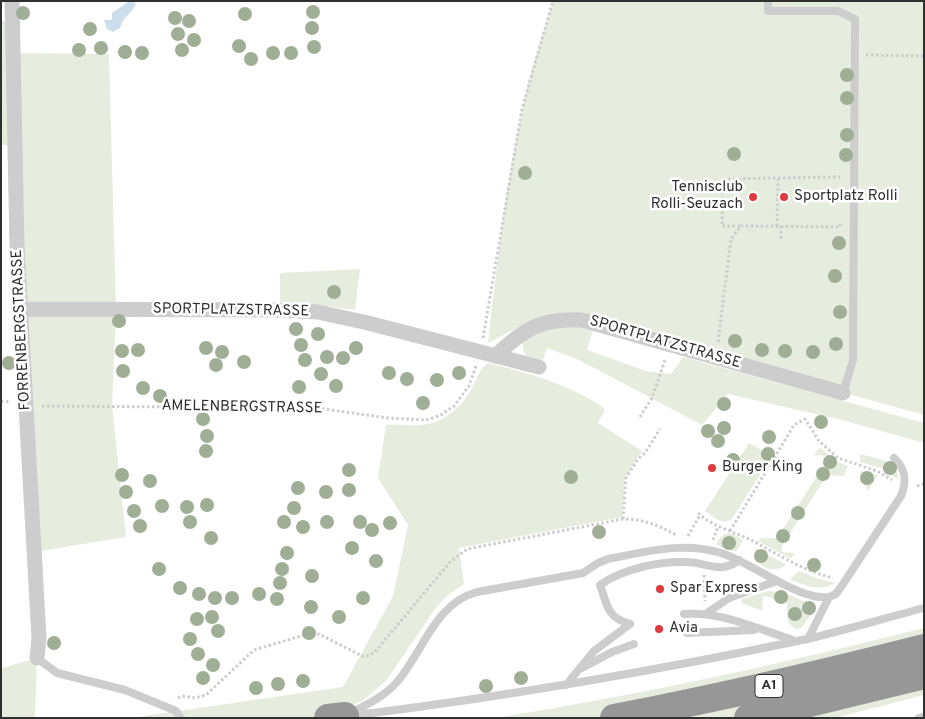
<!DOCTYPE html>
<html>
<head>
<meta charset="utf-8">
<style>
	body { margin:0 }
	#map { position:relative; width:925px; height:719px; overflow:hidden; background:#fff; font-family:Overpass,sans-serif }
	canvas { display:block }
	.frame { position:absolute; inset:0; border:2px solid #303030; pointer-events:none }
</style>
</head>
<body>
<div id="map">
<canvas width="925" height="719"></canvas>
<div class="frame"></div>
</div>
<script>
const ctx = document.querySelector('canvas').getContext('2d');
ctx.lineJoin = 'round';
function fill(path, color) { ctx.fillStyle = color; ctx.fill(path, 'evenodd'); }
function trace(path, color, width, dash) { ctx.strokeStyle = color; ctx.lineWidth = width; ctx.lineCap = dash ? 'butt' : 'round'; ctx.setLineDash(dash || []); ctx.stroke(path); }
function write(font, color, halo, rows, align = 'center') {
  ctx.font = font + ' Overpass,sans-serif'; ctx.lineWidth = 5; ctx.setLineDash([]); ctx.textBaseline = 'middle'; ctx.strokeStyle = halo; ctx.fillStyle = color; for (const [text, x, y, turn = 0] of rows) {
    ctx.save(); ctx.translate(x, y); ctx.rotate((+turn || 0) * Math.PI / 180); ctx.textAlign = isNaN(turn) ? turn : align; if (halo) ctx.strokeText(text, 0, 0); ctx.fillText(text, 0, 0); ctx.restore();
  }
}
const green = new Path2D(`
	M553,1h371v414l-208,-58 -140,-44c-33,-2 -60,16 -88,30 9,-78 17,-156 34,-232 7,-37 20,-74 31,-110z
	M1,21l11,1 1,31 96,1 7,257 -4,95 14,131 -92,15 -20,-407h-13z
	M360,269l-5,41 -37,-5 -38,-3v-29z
	M565,324l28,5 -6,21 59,21 25,3 12,-17 241,66v20l-82,-23 -114,-26 -26,31 -123,-65 -32,-12 -4,12 -16,-4 -4,-5v-9l17,-11z
	M488,363c40,10 81,21 116,45v4l-6,11 44,28 -17,27 -3,39 -163,31 5,36 -17,12 -12,13 -49,72 -24,20 -17,7v10h-215l213,-31 50,-91 15,-71 -30,-47 8,-53c13,-1 29,2 42,-1 18,-3 36,-20 44,-36 5,-9 7,-19 16,-25z
	M749,443l23,13 -40,63c-9,7 -18,-2 -27,-8z
	M821,448l14,13 13,5 -4,10 -17,-1 -45,71v6l13,1 -4,6 -33,-18 3,-3h16l49,-76 1,-6 -13,-1 4,-6z
	M860,454c18,5 36,5 39,26l-18,-12 -21,-6z
	M860,471l18,4 -10,16z
	M728,533l5,1 10,6 -6,11h-4l-17,-6c2,-7 6,-10 12,-12z
	M755,548l32,17c-16,9 -31,4 -32,-17z
	M799,571l20,8 17,4c-16,9 -29,3 -45,-3v-2z
	M768,591l15,1 30,13 2,5 -14,18 -4,1c-12,-5 -10,-13 -10,-24l-1,-2 -17,-6 -6,-1 -1,15 -20,-8 -1,-2 1,-2z
	M924,628v67l-89,23h-340c144,-23 287,-54 429,-90z
	M37,658l-2,60h-34v-50z`);
const water = new Path2D(`
	M133,1l3,3c-5,11 -12,11 -16,24l-7,4 -6,-3 -3,-9h8v-7l16,-11z`);
const path = new Path2D(`
	M866,55l58,1
	M740,226h-18l1,-47 117,-2
	M777,226l1,-47
	M781,226v14
	M483,338l39,-229 31,-108
	M718,342l13,-103 10,-13 99,1v-3
	M1,401l10,1
	M42,406l275,2 71,10 38,2 15,-5 13,-9 15,-20 7,-20
	M640,417l12,-19 13,-38
	M917,486l7,-2
	M698,513c15,14 37,19 55,28 26,14 51,30 80,37
	M623,519l3,-41 12,-19 7,-6 15,-24
	M730,531l64,-106 11,-6 14,22 19,17 39,13 15,9
	M688,536l12,-21
	M713,540l5,-13
	M704,575l1,26
	M178,698l4,-2 13,2 11,-3 48,-45 47,-14 18,-2 45,23 10,-4 76,-91 17,-13 156,-30c21,0 37,7 55,17`);
const service = new Path2D(`
	M768,1v10h70l17,8 -2,341 -10,33
	M707,613l22,-15 48,-17
	M684,614c37,-3 74,15 109,26
	M630,624c-24,-7 -22,-18 -30,-39 22,-16 60,-24 86,-23 21,0 34,13 53,-2
	M687,633l67,-3
	M808,639l21,-42 7,-3 9,-13 56,-85c6,-15 5,-27 -7,-38
	M37,658l20,15 68,17 51,21 5,7
	M582,668l30,-16 22,-8
	M566,685l28,-34 36,-27
	M349,714c17,-9 35,-17 48,-32 26,-30 38,-79 80,-90l106,-19 15,-10 10,-4c37,-7 75,-18 113,-6 30,9 78,48 108,44
	M349,716c154,-19 306,-45 458,-77 39,-9 78,-21 117,-31
	M919,718l5,-1`);
const minor = new Path2D(`
	M12,1l5,245 22,392 -2,20
	M21,309l258,1 39,2 50,11 171,44
	M495,356c30,-27 45,-38 87,-36l261,73`);
const motorway = new Path2D(`
	M328,718l17,-2
	M614,718c104,-20 207,-44 310,-70
	M748,718l176,-43`);
const trees = [
	[313,12],
	[23,13],
	[245,14],
	[175,18],
	[189,21],
	[312,28],
	[90,29],
	[178,34],
	[194,40],
	[239,46],
	[314,47],
	[101,48],
	[79,50],
	[182,50],
	[125,52],
	[142,53],
	[273,53],
	[291,53],
	[251,59],
	[847,75],
	[847,98],
	[847,135],
	[734,154],
	[846,155],
	[525,173],
	[839,243],
	[835,276],
	[334,292],
	[840,312],
	[119,321],
	[296,329],
	[318,334],
	[735,341],
	[836,344],
	[301,345],
	[206,348],
	[356,348],
	[138,350],
	[762,350],
	[122,351],
	[785,351],
	[222,352],
	[813,352],
	[327,357],
	[343,358],
	[305,360],
	[244,362],
	[9,363],
	[216,365],
	[123,371],
	[389,373],
	[459,373],
	[321,374],
	[407,379],
	[437,380],
	[336,386],
	[299,387],
	[143,388],
	[160,396],
	[423,403],
	[724,404],
	[203,419],
	[821,422],
	[724,428],
	[708,431],
	[207,436],
	[769,437],
	[718,441],
	[206,451],
	[768,454],
	[733,460],
	[830,462],
	[890,468],
	[349,470],
	[823,474],
	[122,475],
	[571,477],
	[867,478],
	[150,481],
	[298,488],
	[349,490],
	[126,492],
	[326,492],
	[207,505],
	[162,506],
	[187,507],
	[294,508],
	[134,511],
	[798,513],
	[190,522],
	[284,522],
	[327,522],
	[360,522],
	[390,523],
	[140,526],
	[303,527],
	[372,530],
	[599,532],
	[783,536],
	[211,538],
	[729,543],
	[352,548],
	[287,553],
	[761,556],
	[376,561],
	[814,565],
	[159,569],
	[282,569],
	[312,576],
	[280,583],
	[180,588],
	[199,594],
	[259,594],
	[781,597],
	[215,598],
	[232,598],
	[363,598],
	[277,599],
	[311,607],
	[809,608],
	[795,614],
	[212,617],
	[339,617],
	[197,619],
	[218,631],
	[309,633],
	[190,639],
	[54,643],
	[198,654],
	[213,665],
	[203,678],
	[521,678],
	[303,681],
	[278,684],
	[486,686],
	[256,688]
];
const markers = [
	[753,197,5,"#e03940"],
	[784,197,5,"#e03940"],
	[712,468,5,"#e03940"],
	[660,589,5,"#e03940"],
	[659,629,5,"#e03940"]
];
const shields = [
	[769,686,28]
];
const shieldNames = [
	["A1",769,686]
];
const poiNames = [
	["Tennisclub",743,188,"right"],
	["Rolli-Seuzach",743,205,"right"],
	["Sportplatz Rolli",794,197],
	["Burger King",722,468],
	["Spar Express",670,589],
	["Avia",669,629]
];
const streetNames = [
	["SPORTPLATZSTRASSE",231,311,1],
	["FORRENBERGSTRASSE",22,330,-93],
	["SPORTPLATZSTRASSE",665,343,16],
	["AMELENBERGSTRASSE",242,408,1]
];
fill(green, '#e6eddf');
fill(water, '#ccdeec');
trace(path, '#cdcdcd', 3, [2.5, 2.5]);
trace(service, '#cdcdcd', 8);
trace(minor, '#cdcdcd', 15);
trace(motorway, '#979797', 28);
ctx.fillStyle = '#a0ae95';
for (const [x, y] of trees) { ctx.beginPath(); ctx.arc(x, y, 7, 0, 2 * Math.PI); ctx.fill(); }
for (const [x, y, r, color] of markers) { const dot = new Path2D(); dot.arc(x, y, r, 0, 2 * Math.PI); ctx.fillStyle = color; ctx.fill(dot); trace(dot, '#fff', 2); }
for (const [x, y, w] of shields) { const box = new Path2D(); box.roundRect(x - w / 2, y - 11.5, w, 23, 4); ctx.fillStyle = '#fff'; ctx.fill(box); trace(box, '#303030', 1); }
write('bold 14px', '#303030', null, shieldNames);
write('15px', '#303030', '#fff', poiNames, 'left');
write('15px', '#303030', '#fff', streetNames);
</script>
</body>
</html>
